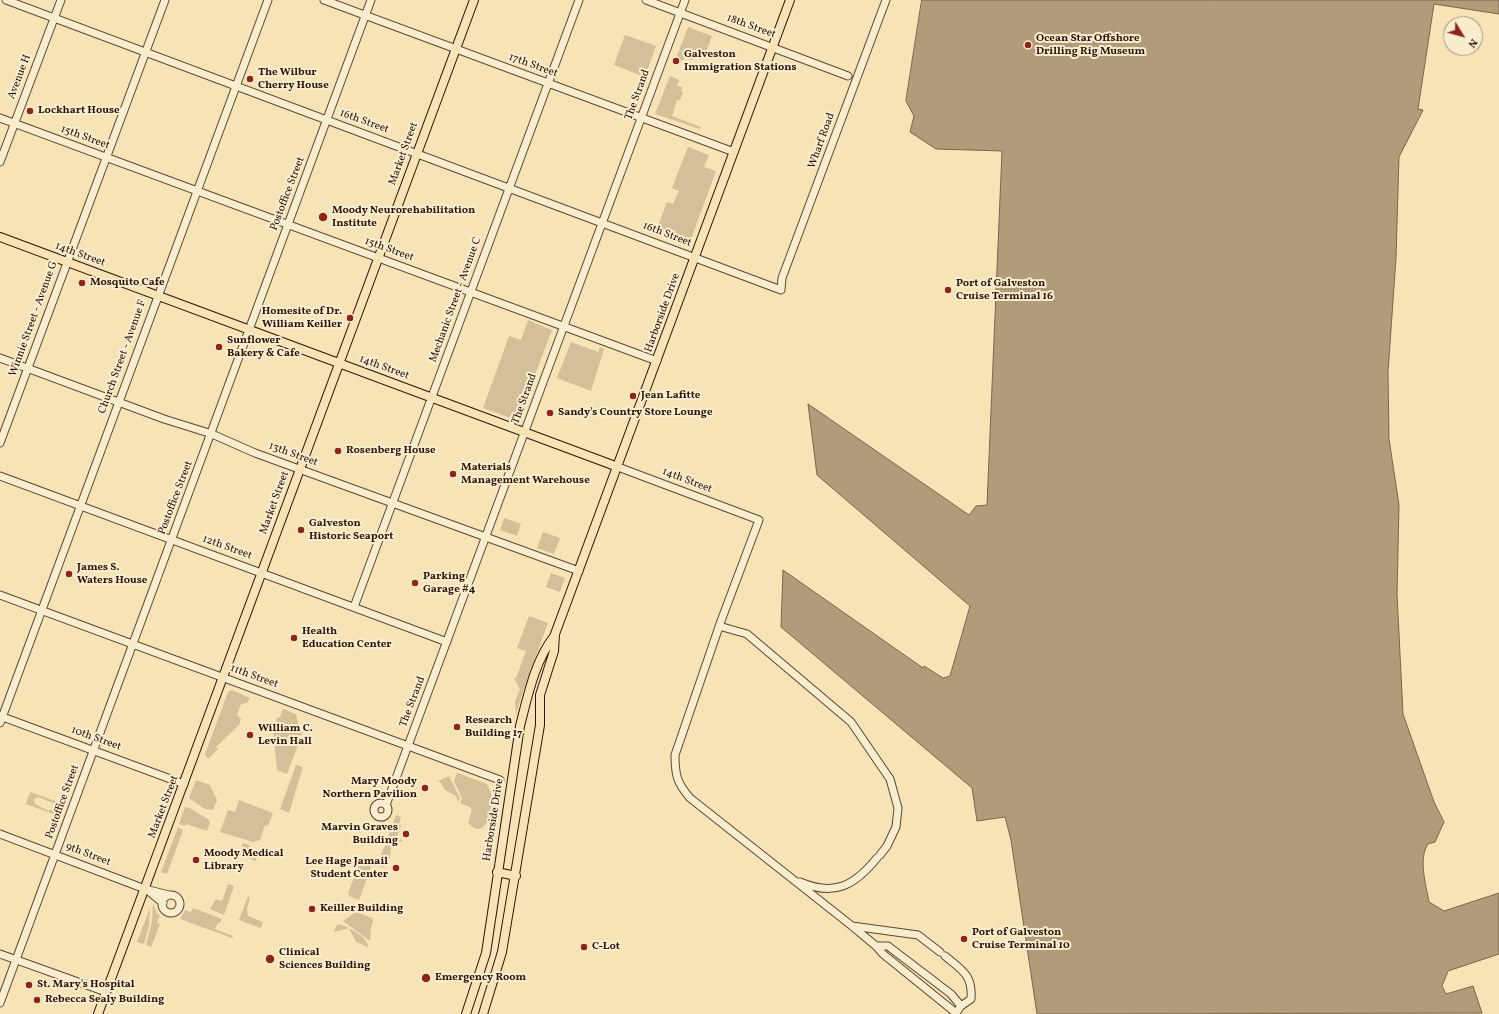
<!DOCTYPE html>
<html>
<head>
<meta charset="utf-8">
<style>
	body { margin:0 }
	#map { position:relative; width:1499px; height:1014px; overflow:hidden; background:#f6e3b6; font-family:Vollkorn,serif }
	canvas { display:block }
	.north { position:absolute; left:1443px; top:16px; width:40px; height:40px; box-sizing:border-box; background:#f9edd0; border:1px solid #a7967f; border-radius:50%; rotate:127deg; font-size:11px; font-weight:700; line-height:16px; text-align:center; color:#2c1306 }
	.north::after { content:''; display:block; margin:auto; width:14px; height:18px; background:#8f2418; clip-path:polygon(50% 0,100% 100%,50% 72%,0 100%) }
</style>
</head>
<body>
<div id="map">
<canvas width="1499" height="1014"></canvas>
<div class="north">N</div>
</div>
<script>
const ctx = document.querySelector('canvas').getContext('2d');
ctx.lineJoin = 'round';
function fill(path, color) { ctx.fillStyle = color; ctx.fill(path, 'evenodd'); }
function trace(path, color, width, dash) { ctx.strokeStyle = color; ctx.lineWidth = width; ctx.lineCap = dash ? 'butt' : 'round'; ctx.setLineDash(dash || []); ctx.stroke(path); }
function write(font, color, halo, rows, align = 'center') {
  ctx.font = font + ' Vollkorn,serif'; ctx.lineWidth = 4; ctx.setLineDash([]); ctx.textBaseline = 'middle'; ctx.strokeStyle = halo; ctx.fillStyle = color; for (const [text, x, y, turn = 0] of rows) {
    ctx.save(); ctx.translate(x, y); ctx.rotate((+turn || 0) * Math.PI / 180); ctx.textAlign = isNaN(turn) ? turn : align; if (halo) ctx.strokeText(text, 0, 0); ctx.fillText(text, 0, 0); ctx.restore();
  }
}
const green = new Path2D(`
	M688,27l24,9 -7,19 -7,-3 -3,6 -5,2 -5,-2 -6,5 -4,-2z
	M625,35l31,11 -11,31 -31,-12z
	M670,76l9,4 -2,6 5,1 -1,4 2,1 -3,8h-3l-5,16 29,11 -1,2 -45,-15z
	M688,147l21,8 -5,12 12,4 -26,71 -33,-13 10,-27 6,2 6,-13 -7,-3z
	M528,320l24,10 -33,87 -3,3 -33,-12 26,-72 12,4z
	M571,342l27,10 2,-5 4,2 -13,42 -34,-13z
	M504,518l17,6 -4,12 -17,-6z
	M543,532l17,6 -6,16 -17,-6z
	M551,573l14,5 -5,14 -14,-5z
	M529,616l19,7 -26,71 -6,21 -1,-13 5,-13 -6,-11h2l10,-27 -9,-3z
	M232,690l18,8 -3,5 -6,1 -4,11 4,4 -2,6 -23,22 2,2 -10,10 -3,-5 23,-62z
	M283,709l13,5 3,14 4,4 -2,4 -2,-1 -2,6 2,1 -12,32 -10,-4 -4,-41 4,-11 3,-1z
	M296,765l7,2 -14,46 -9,-4z
	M457,773l30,11c1,3 3,6 4,9 4,12 -5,51 -23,30l4,-13 -2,-3 -10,-4 2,-5 -8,-17z
	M449,776l11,22 -2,4 -2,-6 -11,-6 -4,-7 -3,-2z
	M196,780l14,5 7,15 -4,10 -8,-1 -16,-11z
	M30,792l34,12 -1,3 -25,-10 -4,2 1,5 14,7 1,-2 10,5 -1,2 -33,-12z
	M239,800l34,13 -5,13 -3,-1 -5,15 -7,2 -33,-10 8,-22 7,2z
	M185,807c8,1 13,7 23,12l2,4 -3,8 -21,-7 -1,2 -6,-2z
	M396,815l5,2 -2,7 2,1 -4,13 5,2v2l-5,-1 -2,5 -9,-4z
	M178,827l5,3 -16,44 -6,-2z
	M243,843l6,2 8,13 -2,3 -16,-7z
	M387,845l4,2 -1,10 -6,11 -7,-3 7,-18z
	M362,857l11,4 -14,39 -10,-4 -1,-3z
	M228,884l6,2 -10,29 -14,-6 6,-10 6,2z
	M248,896l2,2 -3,10 1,8 15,6 -2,6 -22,-8z
	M153,903l4,11 3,1 -3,8 3,1 -9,23 -5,-2 6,-24z
	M150,908l-1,18 -5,18 -7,-2z
	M193,908l29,11 -2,4h-2l-3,6 18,7 -1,2 -52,-19 5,-9 6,2z
	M356,912l16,6 1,4 -2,6 -1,13 -27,-20z
	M339,924c9,3 29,12 29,23l-12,-5 -7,-14 -15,4 2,-6z`);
const water = new Path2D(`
	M922,0h577v14l-65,-10 -16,105 5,1 -24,47 -3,101 -8,114 1,67 10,66 -2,89 6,120 31,88 10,20 -9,20 -7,2c-10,15 -2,40 1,58l15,9 55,-18v61l-51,17 -6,15 4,8 27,-8 9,27 -445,1 -26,-174 -6,-23 -28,4 -5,-33 -191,-161 2,-57 140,98 1,-2 19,12 7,-2 20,-70 -153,-131 -9,-71 161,111 7,-9 11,-1 15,-354 -66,-2 -26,-17 4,-16 -8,-15z`);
const minor = new Path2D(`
	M6,0l775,290 1,-12 104,-278
	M324,0l410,152
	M646,0l202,76
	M0,118l657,243
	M0,162l61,-162
	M0,358l164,61 48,15 43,19 324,118
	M0,443l165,-443
	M618,467l141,53 -38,101 -46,134c0,20 2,28 15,43l162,128 24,20 7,8 73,59 5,-7 10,-7c2,-24 -9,-29 -26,-43
	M0,476l447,166
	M0,595l500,185
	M354,607l225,-607
	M719,626l28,8 104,88 39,57 8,29 -2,19 -9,19 -7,9
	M0,716l184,68
	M0,723l268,-723
	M374 810a7 7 0 1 1 14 0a7 7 0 1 1-14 0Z
	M386,805l299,-805
	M0,834l145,55 24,6
	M800,882c35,15 55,3 77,-24
	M146,889l17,14
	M162 904a9 9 0 1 1 18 0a9 9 0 1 1-18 0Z
	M852,926l66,9 22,17
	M876,946h12l63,48 10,12
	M0,954l106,38
	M0,1003l371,-1003`);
const major = new Path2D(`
	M0,237l618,230
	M497,872l19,4
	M98,1014l376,-1014
	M466,1014l20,-61 34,-227c8,-31 15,-66 35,-91
	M483,1014l19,-62 38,-227v-30l14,-44 1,-17 235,-634`);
const markers = [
	[1028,45,4,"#8f2418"],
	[676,61,4,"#8f2418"],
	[250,79,4,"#8f2418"],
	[30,111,4,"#8f2418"],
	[323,217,5,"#8f2418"],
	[82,283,4,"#8f2418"],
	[948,290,4,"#8f2418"],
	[350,318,4,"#8f2418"],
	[219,347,4,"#8f2418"],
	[633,396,4,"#8f2418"],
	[550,413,4,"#8f2418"],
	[338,451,4,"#8f2418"],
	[453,474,4,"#8f2418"],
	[301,530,4,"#8f2418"],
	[69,574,4,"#8f2418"],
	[415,583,4,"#8f2418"],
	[294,638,4,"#8f2418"],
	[457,727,4,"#8f2418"],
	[250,735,4,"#8f2418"],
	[425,788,4,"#8f2418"],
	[406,834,4,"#8f2418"],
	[196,860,4,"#8f2418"],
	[396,868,4,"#8f2418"],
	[312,909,4,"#8f2418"],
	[964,939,4,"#8f2418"],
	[584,947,4,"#8f2418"],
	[270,959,5,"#8f2418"],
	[426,978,5,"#8f2418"],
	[29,985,4,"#8f2418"],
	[37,1000,4,"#8f2418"]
];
const streetNames = [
	["18th Street",751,27,20],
	["17th Street",533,66,20],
	["Avenue H",20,77,-69],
	["The Strand",638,95,-70],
	["16th Street",364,122,20],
	["15th Street",85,138,20],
	["Wharf Road",822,141,-70],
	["Market Street",404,154,-70],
	["Postoffice Street",288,194,-69],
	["16th Street",667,235,21],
	["15th Street",389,250,20],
	["14th Street",80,255,20],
	["Mechanic Street - Avenue C",456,300,-70],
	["Harborside Drive",663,313,-70],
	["Winnie Street - Avenue G",34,319,-70],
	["Church Street - Avenue F",123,357,-70],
	["14th Street",384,368,20],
	["The Strand",525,399,-70],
	["13th Street",293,455,20],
	["14th Street",687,481,21],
	["Postoffice Street",176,498,-69],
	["Market Street",275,503,-70],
	["12th Street",227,548,20],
	["11th Street",254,677,20],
	["The Strand",413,702,-69],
	["10th Street",96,739,20],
	["Postoffice Street",63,802,-70],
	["Market Street",164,807,-69],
	["Harborside Drive",494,820,-81],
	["9th Street",88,855,21]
];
const poiNames = [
	["Ocean Star Offshore",1036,39],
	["Drilling Rig Museum",1036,52],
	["Galveston",684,55],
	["Immigration Stations",684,68],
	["The Wilbur",258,73],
	["Cherry House",258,86],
	["Lockhart House",38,111],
	["Moody Neurorehabilitation",332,211],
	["Institute",332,224],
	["Mosquito Cafe",90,283],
	["Port of Galveston",956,284],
	["Cruise Terminal 16",956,297],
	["Homesite of Dr.",342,312,"right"],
	["William Keiller",342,325,"right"],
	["Sunflower",227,341],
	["Bakery & Cafe",227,354],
	["Jean Lafitte",641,396],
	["Sandy's Country Store Lounge",558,413],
	["Rosenberg House",346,451],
	["Materials",461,468],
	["Management Warehouse",461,481],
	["Galveston",309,524],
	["Historic Seaport",309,537],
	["James S.",77,568],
	["Waters House",77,581],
	["Parking",423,577],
	["Garage #4",423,590],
	["Health",302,632],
	["Education Center",302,645],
	["Research",465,721],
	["Building 17",465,734],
	["William C.",258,729],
	["Levin Hall",258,742],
	["Mary Moody",417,782,"right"],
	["Northern Pavilion",417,795,"right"],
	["Marvin Graves",398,828,"right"],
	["Building",398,841,"right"],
	["Moody Medical",204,854],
	["Library",204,867],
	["Lee Hage Jamail",388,862,"right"],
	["Student Center",388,875,"right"],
	["Keiller Building",320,909],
	["Port of Galveston",972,933],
	["Cruise Terminal 10",972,946],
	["C-Lot",592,947],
	["Clinical",279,953],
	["Sciences Building",279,966],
	["Emergency Room",435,978],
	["St. Mary's Hospital",37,985],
	["Rebecca Sealy Building",45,1000]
];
fill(green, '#d4c098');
fill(water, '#b19c7a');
trace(water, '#7c654c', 1);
trace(minor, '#5e4732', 9);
trace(major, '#2c1306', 10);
trace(minor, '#f9edd0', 7);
trace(major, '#f6e3b6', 8);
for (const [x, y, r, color] of markers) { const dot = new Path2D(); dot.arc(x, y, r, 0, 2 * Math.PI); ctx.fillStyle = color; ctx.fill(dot); trace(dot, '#f9edd0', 1.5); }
write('11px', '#2c1306', '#f9edd0', streetNames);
write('bold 11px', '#2c1306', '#f9edd0', poiNames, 'left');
</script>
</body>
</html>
